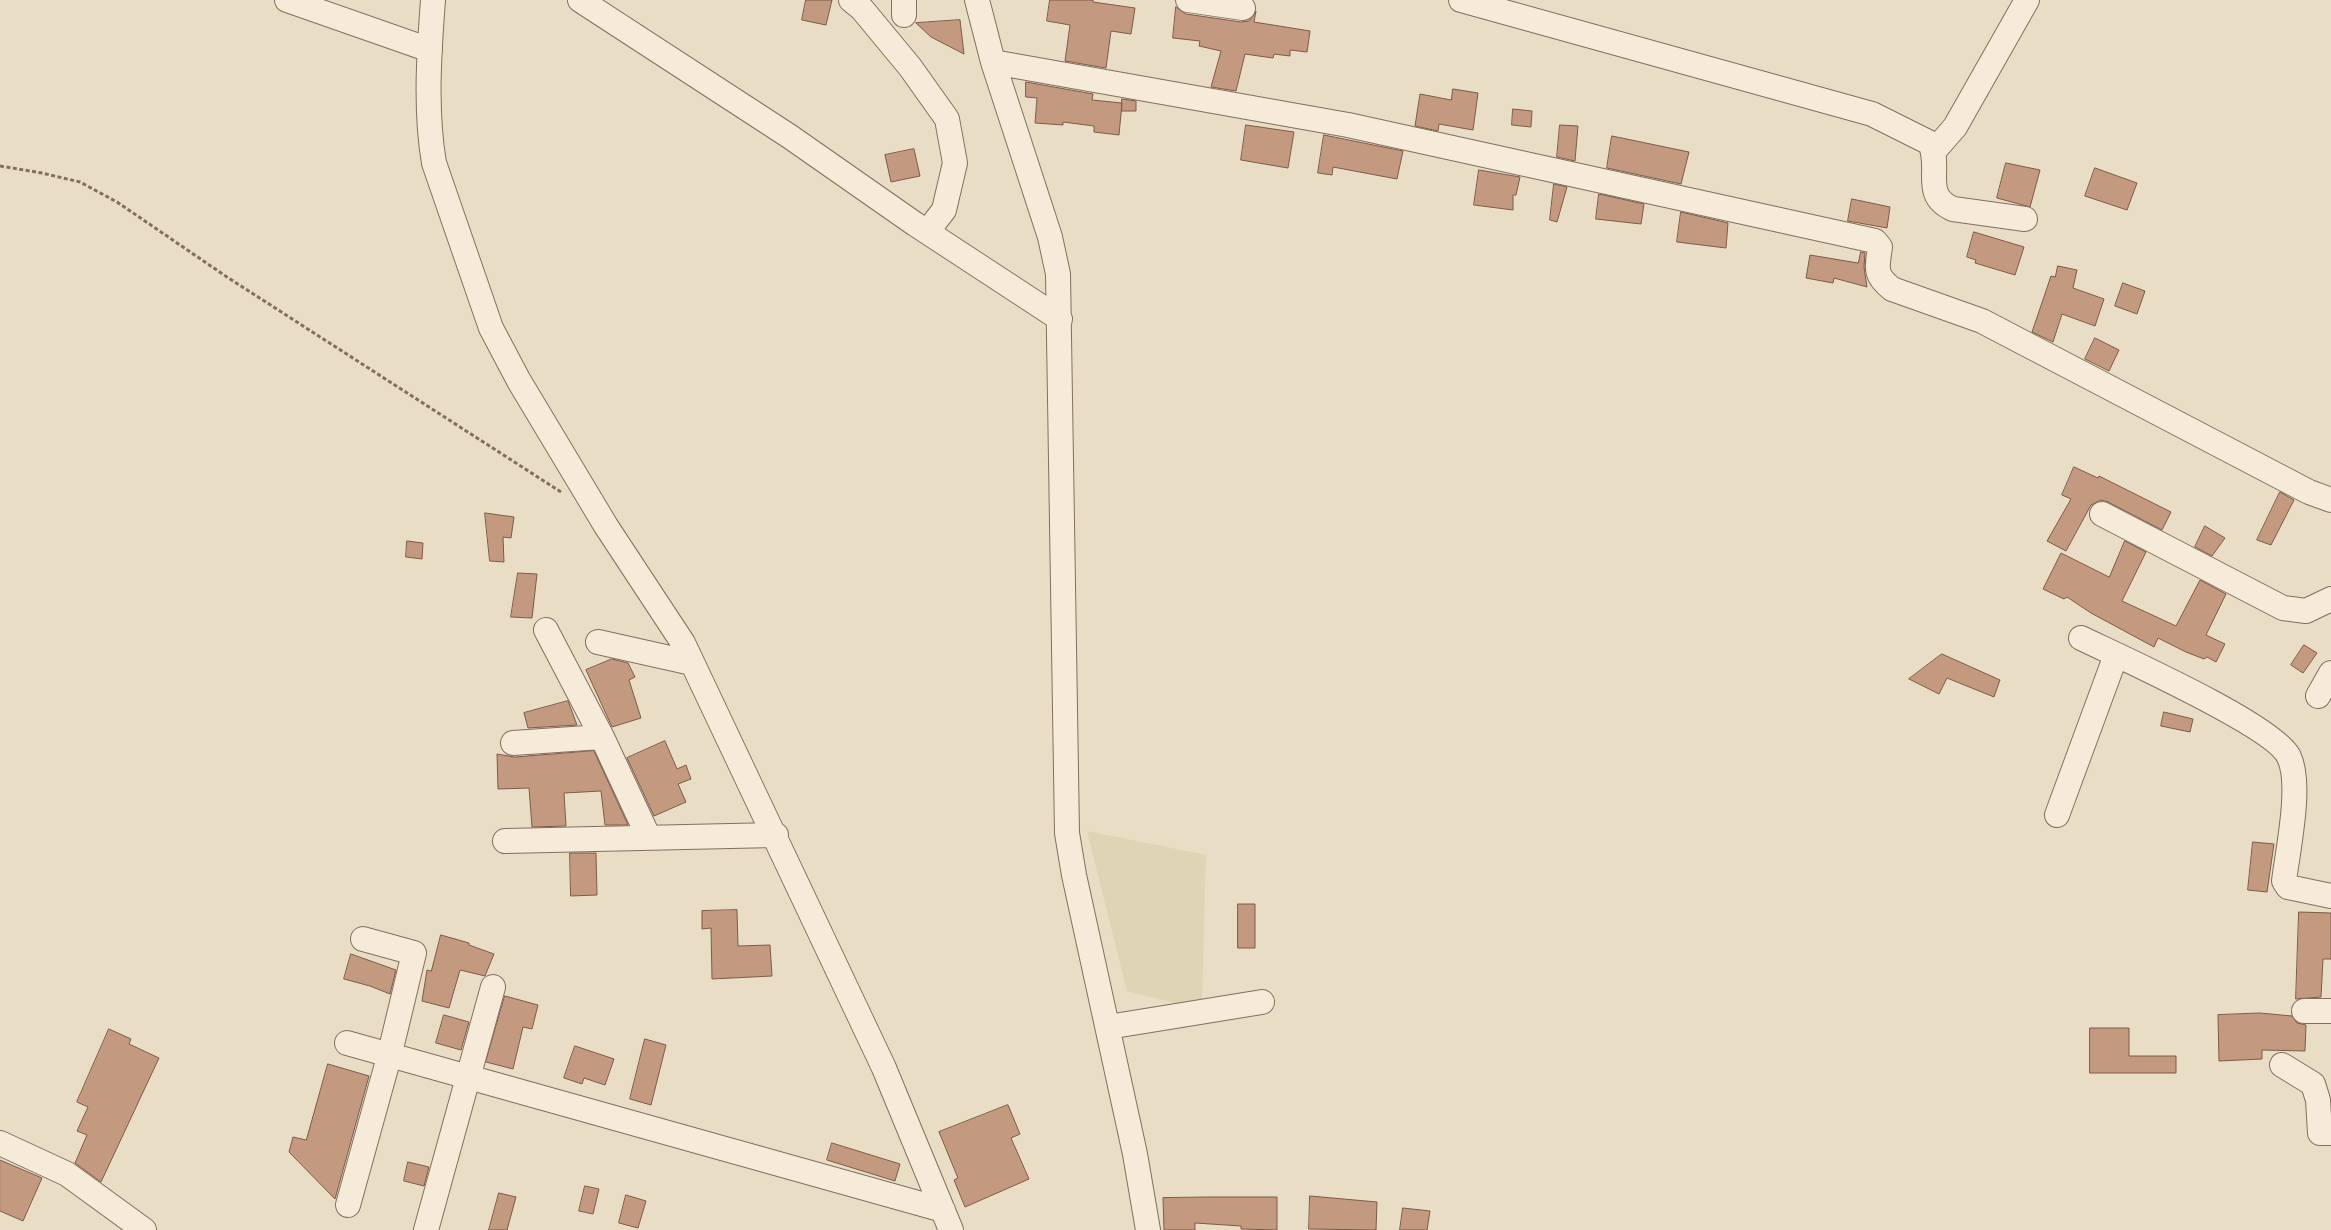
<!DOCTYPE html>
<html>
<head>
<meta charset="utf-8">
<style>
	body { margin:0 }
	canvas { display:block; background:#e9ddc6 }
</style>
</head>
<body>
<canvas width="2331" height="1230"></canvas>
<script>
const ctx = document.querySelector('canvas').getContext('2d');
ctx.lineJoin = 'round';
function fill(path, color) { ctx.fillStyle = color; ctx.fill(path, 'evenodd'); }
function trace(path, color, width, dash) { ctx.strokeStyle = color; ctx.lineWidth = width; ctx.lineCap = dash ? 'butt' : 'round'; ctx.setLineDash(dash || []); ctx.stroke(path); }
const farmland = new Path2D(`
	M1087,831l119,24 -4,148 -20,2 -55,-14z`);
const building = new Path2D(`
	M806,0h26l-6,25 -24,-5z
	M1050,0h43v2l42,6 -4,26 -20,-3 -5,37 -41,-7 5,-36 -23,-4z
	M1176,7l10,7 55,8 8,-1 7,-10 -2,11 56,9 -3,21 -17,-2v6l-16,-2 -1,4 -28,-4 -9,37 -25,-4 10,-36 -22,-5 1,-5 -27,-3z
	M960,20l4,34 -33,-17 -15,-14z
	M1026,82l67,12 -1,6 30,3 -3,32 -25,-3v-6l-31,-4v3l-28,-2 2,-25 -11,-1z
	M1453,89l25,4 -5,37 -34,-6 -1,7 -23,-5 5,-32 31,6z
	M1122,99l14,2v10h-14z
	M1513,109l19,2 -1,16 -19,-2z
	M1246,125l48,7 -6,36 -47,-8z
	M1560,125l18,1 -3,35 -18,-4z
	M1324,135l79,16 -6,28 -64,-12 -1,8 -14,-2z
	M1612,136l77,16 -8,32 -74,-16z
	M914,149l6,27 -29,6 -6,-27z
	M2006,163l34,7 -10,37 -33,-9z
	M2095,168l42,15 -10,27 -42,-14z
	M1479,170l41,7 -4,18h-3v15l-39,-5z
	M1554,184l13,3 -10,35 -7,-2z
	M1599,194l45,10 -3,20 -45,-5z
	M1852,199l38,8 -3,21 -39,-7z
	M1681,212l47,11 -2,25 -49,-6z
	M1974,232l50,15 -9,28 -40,-12 1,-3 -9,-3z
	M1861,252l4,1 -1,14 3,20 -33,-9 -1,5 -27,-5 4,-23 48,8z
	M2058,266l19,4 -4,18 31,11 -9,27 -33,-12 -9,28 -21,-10 19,-56 4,1z
	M2123,283l22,8 -8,23 -22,-8z
	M2095,338l24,12 -10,21 -24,-12z
	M2074,467l24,11 1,-2 72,36 -9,18 -54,-28 -7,-2 -10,5 -25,46 -19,-10 24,-42 -9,-4z
	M2280,492l14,8 -23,45 -14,-5z
	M485,513l29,4 -3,21 -8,-1 1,25 -14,-1z
	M2205,526l20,12 -13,18 -17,-9z
	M407,541l16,2 -1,16 -16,-2z
	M2125,541l21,11 -24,49 54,25 24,-46 26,14 -20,41 19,9 -9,18 -9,-5 -3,2 -18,-7 -28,-14 -4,9 -63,-34 -24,-16 -3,2 -21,-10 18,-36 48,24z
	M518,573l19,1 -5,44 -21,-1z
	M2304,645l13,8 -14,20 -12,-8z
	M1942,654l58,26 -6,17 -47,-19 -8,16 -30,-15z
	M612,659l16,4 7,14 -6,3 12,38 -29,9 -26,-57z
	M568,701l9,24 -49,3 -4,-15z
	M2164,712l29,7 -3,13 -29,-6z
	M665,741l12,28 9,-4 5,14 -13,5 8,18 -32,14 -27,-58z
	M594,751l34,74h-23l-4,-34 -37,2 2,33 -34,1 -3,-39 -31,1 -1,-35 17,3z
	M2253,842l21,2 -7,48 -19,-2z
	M570,853h26l1,42 -26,1z
	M1238,904h17v44h-17z
	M737,910l1,36 32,-1 2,31 -60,3 -1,-51 -9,1v-18z
	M2299,912l32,1v46h-8l-2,38 -25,2z
	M441,935l28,8v2l25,9 -9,22 -25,-6 -11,38 -27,-7 5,-31 4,1z
	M351,954l45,16 -6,24 -20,-8 -26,-7z
	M505,996l33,9 -6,24 -9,-2 -10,42 -27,-7z
	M2260,1013l32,3 5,7 9,2 -1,26 -43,-1v9l-43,2 -1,-46z
	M444,1015l25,7 -8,28 -25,-7z
	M2090,1028h39v28h47v17h-86z
	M109,1029l22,10 -2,5 30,14 -58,124 -26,-19 12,-28 -10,-4 11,-24 -11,-5z
	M645,1039l21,6 -15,60 -21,-6z
	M575,1046l39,13 -9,26 -21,-7 -2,6 -18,-6z
	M328,1064l41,12 -34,123 -46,-47 4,-15 13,3z
	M1008,1105l12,29 -9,4 18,41 -64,28 -11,-27 4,-2 -19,-46z
	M832,1143l68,21 -5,17 -68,-21z
	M0,1160l42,18 -19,43 -23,-10z
	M408,1162l21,5 -5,19 -20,-5z
	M585,1186l14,3 -6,25 -14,-3z
	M499,1193l17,4 -9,33h-18z
	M626,1195l20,6 -8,27 -19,-5z
	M1310,1196l67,6 -1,28 -67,-1z
	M1207,1197h70v33l-36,-1v-3l-46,-3v7h-31l-1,-32z
	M1403,1208l27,3 -3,19h-27z`);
const path = new Path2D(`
	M0,166l42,7 38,9 37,20 110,75 334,215`);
const minor = new Path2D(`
	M287,0l143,50
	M433,0c-4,53 -8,110 1,163l57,165 28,53 87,145 77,117 201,425 67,162
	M580,0l209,136 126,88 145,95
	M851,0l11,9 48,58 37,52 8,44 -11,47 -17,22
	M977,0l16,62
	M1188,0l55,8
	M1461,0l411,114 58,29c12,26 -9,52 23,66l72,10
	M904,15v-15
	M1934,151l21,-24 72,-127
	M2102,514l181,94 23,3 25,-12
	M546,630l56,107 47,101
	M2081,638c37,18 194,88 208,119 13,27 -1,92 -5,124l4,6 43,9
	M598,642l94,21
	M2318,696l13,-23
	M513,743l89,-6
	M2057,815l59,-160
	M505,841l271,-6
	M2304,1011h27
	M1108,1027l154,-25
	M347,1043l596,167
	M2282,1065l31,19 5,16 2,33h11
	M0,1143l67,31 77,56
	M348,1205l41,-148 25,-104 -51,-14
	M426,1230l67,-243
	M1148,1230l-13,-76 -61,-279 -7,-42 -9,-559 -8,-37 -57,-175 355,63 527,116 5,6c-3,21 -6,28 12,42l90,32 327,171 22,8`);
fill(farmland, '#ded5b4');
fill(building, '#c39980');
trace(building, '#7e5b46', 1);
trace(minor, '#82705e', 26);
trace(path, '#82705e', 3, [4, 2.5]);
trace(minor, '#f5ebd8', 24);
</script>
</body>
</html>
